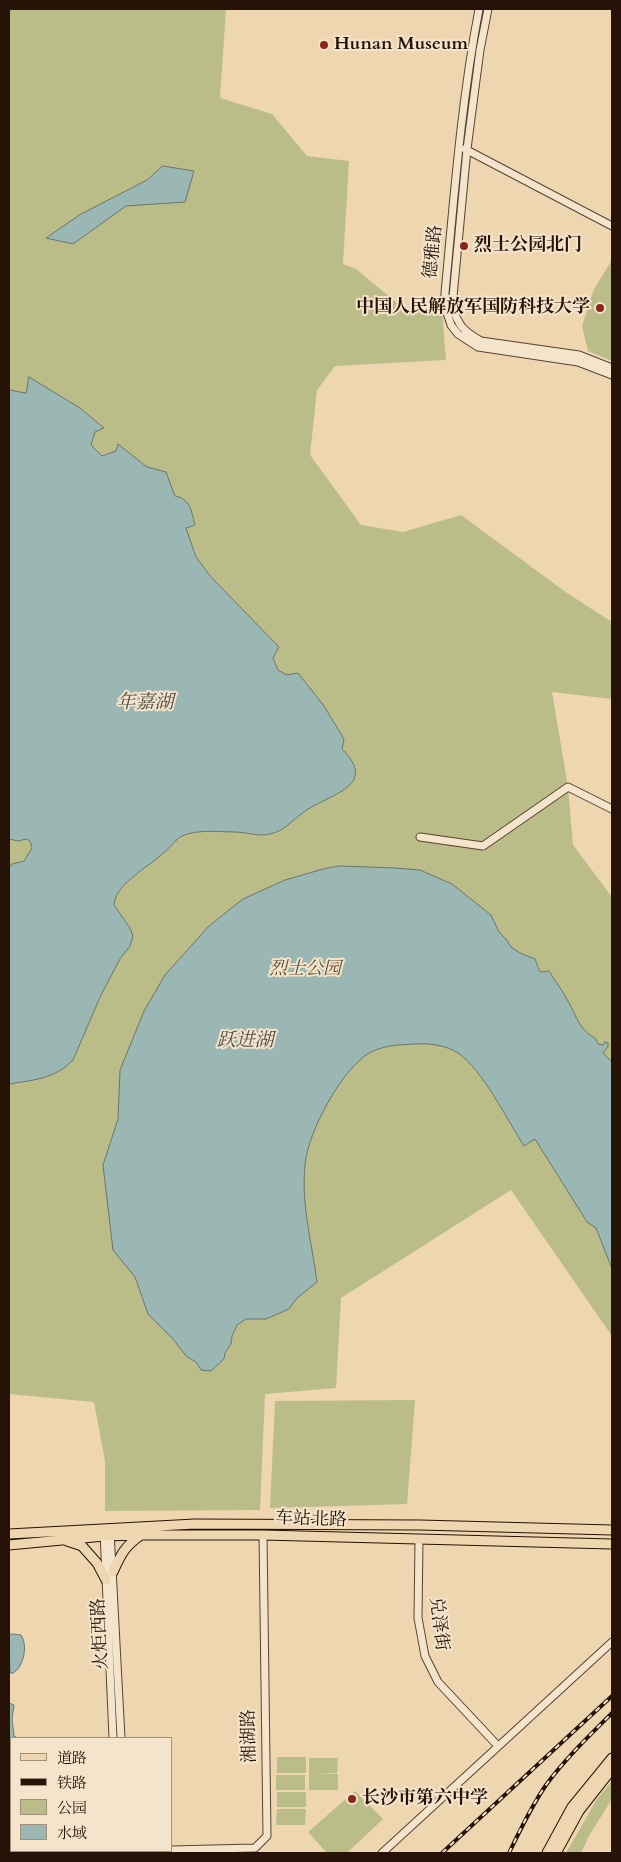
<!DOCTYPE html>
<html>
<head>
<meta charset="utf-8">
<style>
	body { margin:0 }
	#map { position:relative; width:621px; height:1862px; overflow:hidden; background:#eed6b1; font-family:Cardo,"Noto Serif SC",serif }
	canvas { display:block }
	.frame { position:absolute; inset:0; border:10px solid #261206; pointer-events:none }
	.legend { position:absolute; left:10px; top:1737px; width:162px; height:115px; box-sizing:border-box; background:#f4e4cc; border:1px solid #a2907d; margin:0; padding:6px 9px; list-style:none; font-size:15px; color:#261206 }
	.legend li { display:flex; align-items:center; gap:10px; height:25px }
	.legend b { width:25px; border:1px solid #a2907d }
</style>
</head>
<body>
<div id="map">
<canvas width="621" height="1862"></canvas>
<div class="frame"></div>
<ul class="legend">
<li><b style="height:6px;background:#eed6b1"></b>道路</li>
<li><b style="height:6px;background:#261206"></b>铁路</li>
<li><b style="height:14px;background:#bbbd89"></b>公园</li>
<li><b style="height:14px;background:#9bb7b3"></b>水域</li>
</ul>
</div>
<script>
const ctx = document.querySelector('canvas').getContext('2d');
ctx.lineJoin = 'round';
function fill(path, color) { ctx.fillStyle = color; ctx.fill(path, 'evenodd'); }
function trace(path, color, width, dash) { ctx.strokeStyle = color; ctx.lineWidth = width; ctx.lineCap = dash ? 'butt' : 'round'; ctx.setLineDash(dash || []); ctx.stroke(path); }
function write(font, color, halo, rows, align = 'center') {
  ctx.font = font + ' Cardo,"Noto Serif SC",serif'; ctx.lineWidth = 4; ctx.setLineDash([]); ctx.textBaseline = 'middle'; ctx.strokeStyle = halo; ctx.fillStyle = color; for (const [text, x, y, turn = 0] of rows) {
    ctx.save(); ctx.translate(x, y); ctx.rotate((+turn || 0) * Math.PI / 180); ctx.textAlign = isNaN(turn) ? turn : align; if (halo) ctx.strokeText(text, 0, 0); ctx.fillText(text, 0, 0); ctx.restore();
  }
}
const green = new Path2D(`
	M9,9h217l-6,89 52,16 35,42 42,5 -6,103 13,5 51,42 35,-1 4,50 -111,6 -18,24 -7,65 51,70 42,7 58,-17 106,78 45,29v77l-60,-7 16,95 5,58 39,52v439l-101,-146 -170,108 -5,90 -71,6 -5,116 -155,1v-50l-11,-59 -85,-8z
	M612,260v101l-24,-10 -6,-25 12,-37z
	M415,1400l-8,104 -137,4 5,-107z
	M277,1757h29v16h-29z
	M309,1758h29l-1,15 -21,1h22v16h-29z
	M276,1775h29v15h-29z
	M612,1781v18l-22,35 -9,19h-15l31,-54z
	M355,1791l28,28 -36,34h-20l-19,-21z
	M277,1792h29v15h-29z
	M277,1809h29l-1,16h-29z`);
const water = new Path2D(`
	M163,166l31,5 -9,31 -59,4 -53,38 -27,-6 35,-24 66,-34z
	M29,377l51,31 24,20 -9,4 -4,13 11,11 14,-5 2,-7 29,23 19,5 9,24c16,3 16,15 20,29l-9,3 10,29 15,20 68,70 -6,11 5,12 9,5 11,-2 26,33 20,33 -2,10c38,38 -14,45 -38,63 -12,8 -19,19 -34,22 -11,3 -24,-2 -35,-2 -16,0 -38,-3 -53,4 -7,4 -13,13 -20,18 -5,5 -12,10 -18,14 -13,11 -28,20 -30,37l16,23 3,8 -3,10 -10,13 -19,36 -28,65c-18,19 -40,20 -64,24v-216l3,-4 12,-3 8,-13 -2,-7 -4,-2 -8,2 -9,-2v-449l17,3z
	M340,866l55,2 25,2 32,14 39,31 8,17 7,7 5,8 9,6 15,6 5,13 9,-1c6,10 14,20 19,30 10,18 10,27 28,38l2,5 5,1 2,-3 3,1v4l-5,6 9,9v207l-16,-41 -9,-6 -52,-83 -11,7c-16,-25 -42,-77 -66,-93 -12,-8 -30,-10 -44,-9 -14,1 -27,1 -41,7 -29,13 -66,82 -68,114 -4,40 7,78 12,117l-20,16 -8,11 -23,10h-20l-9,6 -5,11 -1,8 -6,9 -1,6 -13,12 -10,-1 -5,-8 -10,-6 -13,-17 -25,-25 -13,-37 -22,-27 -10,-85 15,-46 2,-49 24,-59 21,-36 44,-49 34,-27 42,-19 38,-11z
	M13,1634l8,1c7,10 3,32 -8,38h-3l-1,-38z
	M9,1703l5,2 -2,14 2,17 4,2h-7v16l-2,3z`);
const minor = new Path2D(`
	M479,9c-18,94 -25,189 -34,284v14l6,18 7,9 20,13 100,15 34,13
	M488,9l-8,41 -13,99 -15,158c7,19 11,24 29,34l98,14 33,13
	M465,149l147,77
	M420,837l63,9 85,-59 44,22
	M110,1531l11,207
	M104,1532l9,206
	M419,1540l-1,78 7,38 13,26 60,64
	M9,1847h2
	M171,1850l84,-2 12,-12 -4,-301
	M29,1851v2
	M107,1851h35
	M382,1853l230,-211`);
const major = new Path2D(`
	M9,1534l186,-10 225,1 192,5
	M67,1541l15,5 15,17 9,17
	M9,1545l95,-9 37,-1h122l349,9
	M113,1572c8,-18 12,-26 28,-37
	M547,1853l25,-46 40,-49
	M556,1853l23,-42 33,-42`);
const rail = new Path2D(`
	M442,1853l170,-157
	M509,1853c11,-23 22,-46 37,-68 19,-26 43,-49 66,-72`);
const markers = [
	[324,45,5,"#8f2418"],
	[464,246,5,"#8f2418"],
	[600,308,5,"#8f2418"],
	[352,1799,5,"#8f2418"]
];
const poiNames = [
	["Hunan Museum",334,45],
	["烈士公园北门",474,246],
	["中国人民解放军国防科技大学",590,308,"right"],
	["长沙市第六中学",362,1799]
];
const streetNames = [
	["德雅路",434,252,-84],
	["车站北路",311,1520,2],
	["兑泽街",438,1624,83],
	["火炬西路",101,1634,-93],
	["湘湖路",250,1736,-91]
];
const parkNames = [
	["烈士公园",305,970]
];
const waterNames = [
	["年嘉湖",145,704],
	["跃进湖",245,1042]
];
fill(green, '#bbbd89');
fill(water, '#9bb7b3');
trace(water, '#6c756e', 1);
trace(minor, '#584331', 9);
trace(major, '#261206', 11);
trace(minor, '#f4e4cc', 7);
trace(major, '#eed6b1', 9);
trace(rail, '#261206', 4);
trace(rail, '#f4e4cc', 2, [5.5]);
for (const [x, y, r, color] of markers) { const dot = new Path2D(); dot.arc(x, y, r, 0, 2 * Math.PI); ctx.fillStyle = color; ctx.fill(dot); trace(dot, '#f4e4cc', 2); }
write('bold 18px', '#261206', '#f4e4cc', poiNames, 'left');
write('18px', '#261206', '#f4e4cc', streetNames);
write('italic 18px', '#5a4e34', '#f4e4cc', parkNames);
write('italic 19px', '#4f4c43', '#f4e4cc', waterNames);
</script>
</body>
</html>
